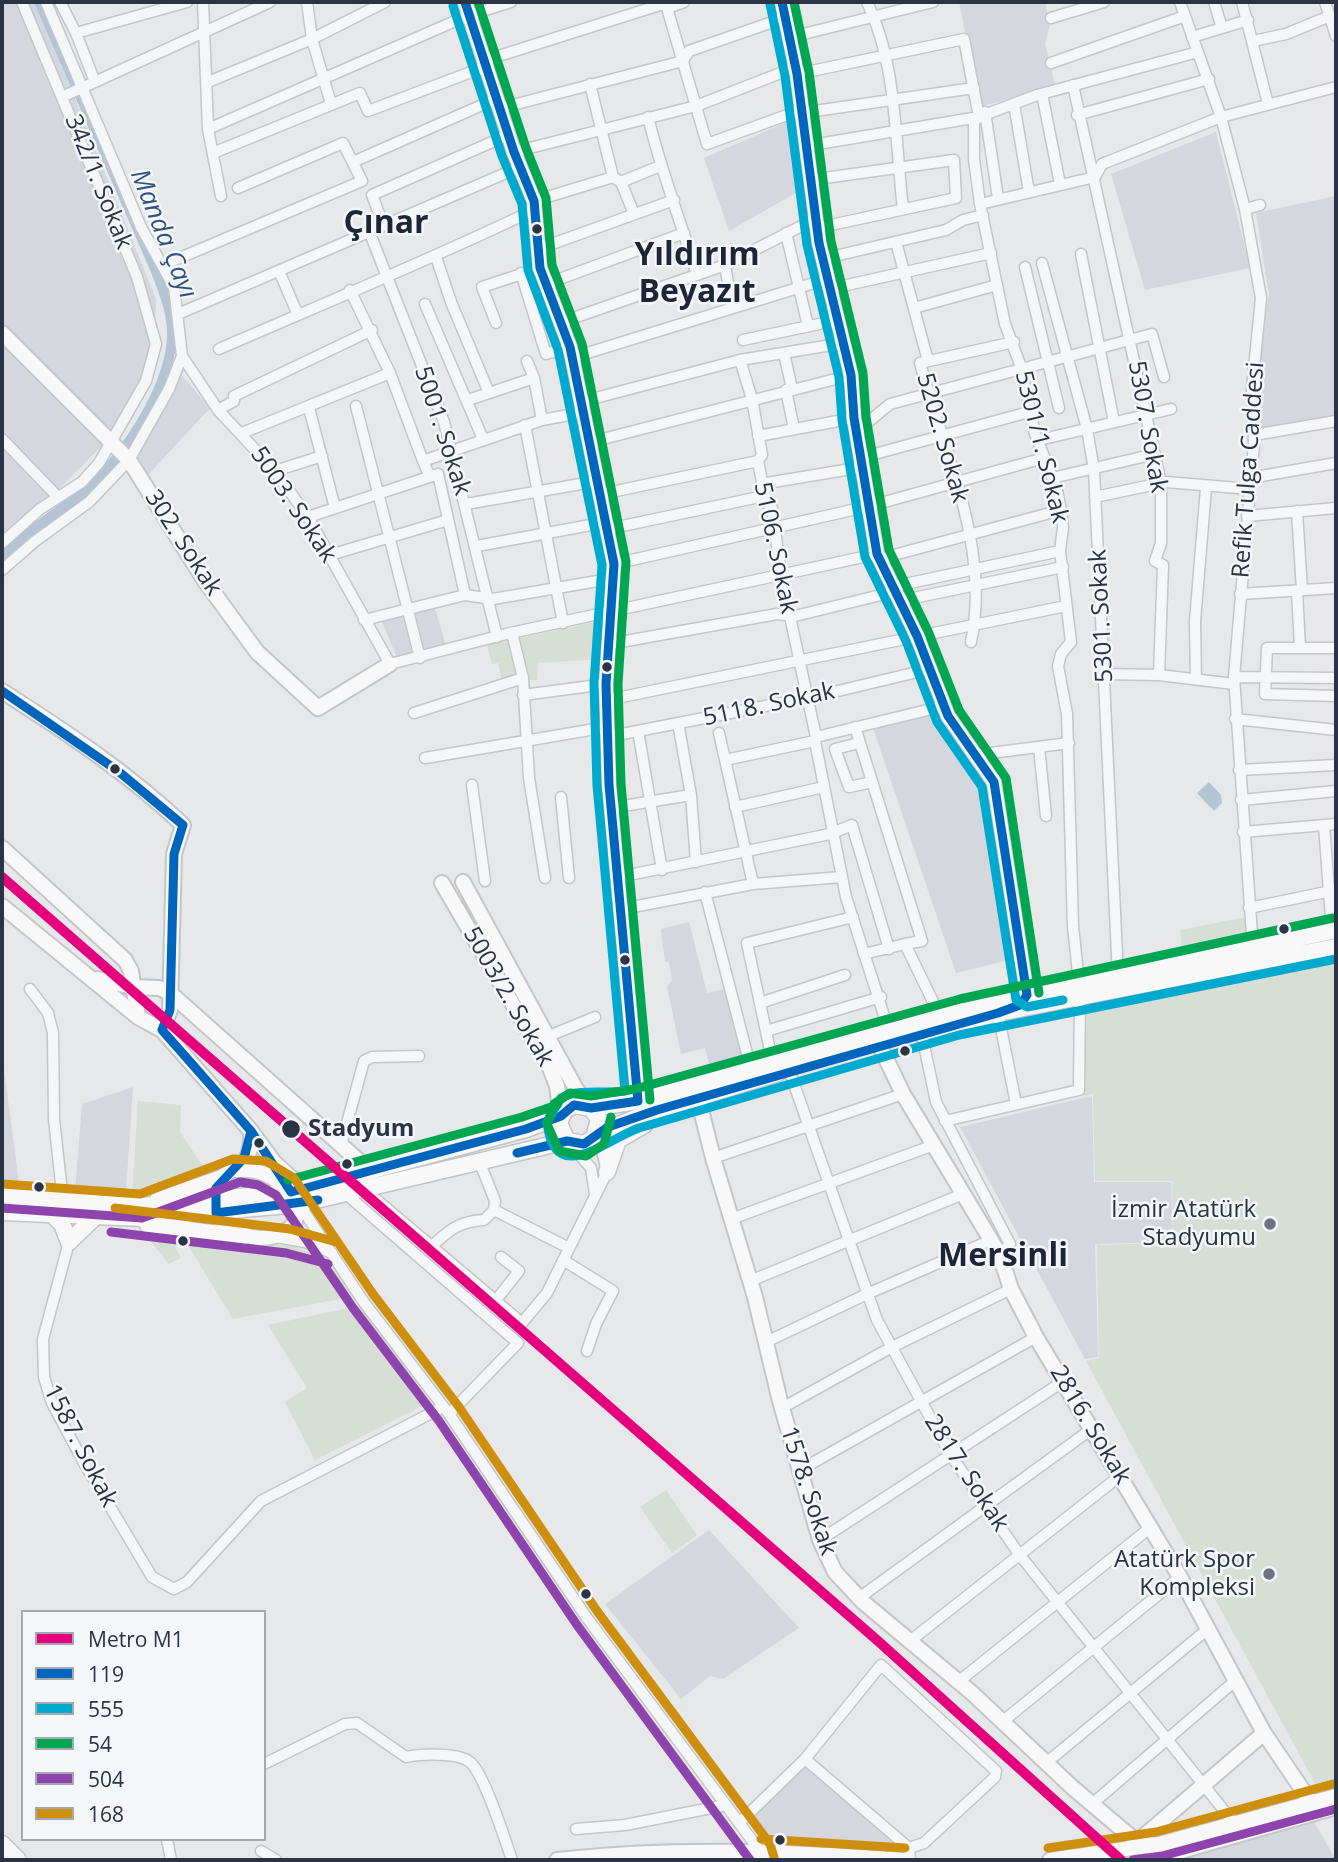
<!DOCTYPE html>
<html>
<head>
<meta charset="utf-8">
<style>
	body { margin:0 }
	#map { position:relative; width:1338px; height:1862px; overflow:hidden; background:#e6e8ea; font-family:"Open Sans",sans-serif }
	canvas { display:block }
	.frame { position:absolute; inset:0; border:4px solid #2b3445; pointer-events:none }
	.legend { position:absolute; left:21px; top:1610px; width:245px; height:231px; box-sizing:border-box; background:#f4f6f9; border:2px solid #a4a8b1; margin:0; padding:9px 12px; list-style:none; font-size:21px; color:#2b3445 }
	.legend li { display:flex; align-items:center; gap:14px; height:35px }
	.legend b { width:35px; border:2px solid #a4a8b1 }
</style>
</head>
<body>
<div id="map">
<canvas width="1338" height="1862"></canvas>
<div class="frame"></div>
<ul class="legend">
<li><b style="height:9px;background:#e5007d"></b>Metro M1</li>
<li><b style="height:9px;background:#0065bd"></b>119</li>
<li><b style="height:9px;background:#00a9ce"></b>555</li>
<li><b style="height:9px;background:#00a651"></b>54</li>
<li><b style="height:9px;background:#8e44ad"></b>504</li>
<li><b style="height:9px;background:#ce8f0e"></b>168</li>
</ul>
</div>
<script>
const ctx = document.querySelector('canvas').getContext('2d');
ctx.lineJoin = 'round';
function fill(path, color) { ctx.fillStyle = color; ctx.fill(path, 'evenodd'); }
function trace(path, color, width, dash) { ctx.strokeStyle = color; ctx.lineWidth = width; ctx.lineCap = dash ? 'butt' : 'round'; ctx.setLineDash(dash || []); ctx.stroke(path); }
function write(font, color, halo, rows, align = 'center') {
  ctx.font = font + ' "Open Sans",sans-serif'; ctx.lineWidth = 5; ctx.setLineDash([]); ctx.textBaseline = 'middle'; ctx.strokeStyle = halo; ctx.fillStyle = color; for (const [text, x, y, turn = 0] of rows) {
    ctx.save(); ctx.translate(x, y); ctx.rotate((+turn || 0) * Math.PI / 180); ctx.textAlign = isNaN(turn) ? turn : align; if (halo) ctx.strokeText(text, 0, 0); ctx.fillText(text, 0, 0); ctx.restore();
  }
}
const built = new Path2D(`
	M2,2h34l120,297 -2,64 -41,72 -61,61 -50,39z
	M959,2h86l5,23 -5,18 10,43 -75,21z
	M796,118l7,71 -74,42 -25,-73z
	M1216,132l34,136 -105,22 -34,-116z
	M1336,196v224l-79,16 -3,-71 15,-70 -13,-82z
	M179,372l31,36 -62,67 -14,-18z
	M435,608l12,42 -49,10 -16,-38z
	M935,712l15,28 21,26 12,28 30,165 -57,14 -83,-245z
	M689,922l18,71 22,-5 19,79 -36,10 -7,-29 -24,6 -14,-68 5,-5 -3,-19h-4l-4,-33z
	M2,1055l18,135 -18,-3z
	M133,1087l-7,104h-51l7,-87z
	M1092,1096l2,86h77l2,60 -78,2 3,113 -13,2 -125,-232z
	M709,1530l90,98 -76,51 -13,-3 -29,23 -76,-95z
	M806,1765l95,85 -3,6 -130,-8 -19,-30z
	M1313,1820l23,40h-155z`);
const green = new Path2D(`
	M609,619l-4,40 -67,4 -1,17 -35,1 -4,-18 -6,1 -5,-19z
	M1247,917l2,20 -67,14 -2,-21z
	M1336,957v831l-18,1 -232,-428 13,-3 -2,-113 77,-2 -2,-62h-77l-2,-87 -11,2 1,-91z
	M138,1101l43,4 -1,27 29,43 -44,18 -33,1z
	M143,1232l111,15 36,-2 40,15 26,36 -123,23 -47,-77 -11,5 6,11 -12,6z
	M362,1305l68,97 -115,58 -30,-58 22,-14 -39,-63z
	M666,1490l31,45 -25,18 -32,-46z`);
const water = new Path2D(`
	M34,2h11l122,281c21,55 5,98 -24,146 -15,25 -31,47 -52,67 -27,26 -60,47 -89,69v-17c27,-23 58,-43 85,-66 36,-31 83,-104 80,-153 -1,-18 -8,-35 -14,-52z
	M1209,782l12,13 1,8 -8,8 -17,-18z`);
const street = new Path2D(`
	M60,2l16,31
	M203,2l5,127 13,67
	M307,2l5,37 19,65
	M663,2l4,6 40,136 94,-34
	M867,2c30,62 28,139 36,207
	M1180,2l41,115 24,92 16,89 -9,90 2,56 -20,233 19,272
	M1242,2l26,102
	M1325,2l11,34
	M667,8l17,-6
	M1051,18l53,-16
	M1222,28l26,-8
	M791,37l142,-35
	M1192,37l30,-9 -8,-26
	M1253,41l33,-7 44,-18
	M486,60l177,-56
	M1051,63l134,-47
	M797,74l167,-35 15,78 -5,4v38l6,45 25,120 16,43 14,67 21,52 5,24 2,17 -3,24 11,91 -10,12 -3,12 9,48 6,212 6,57
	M95,82l-19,-49 111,-31
	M208,82l104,-43 73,-37
	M590,84l23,93 8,5 13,32
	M1073,85l88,398v60l-6,18 8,4 -4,110
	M1042,94l18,90
	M64,96l206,-94
	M1014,104l15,88
	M501,108l182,-47 6,-10 98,-34
	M985,112l13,86
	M801,113l173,-25
	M1077,115l132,-36
	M648,117c13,54 33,105 49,158
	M208,129l261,-114 42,-13
	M806,146l173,-29 58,-22 161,-43
	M514,152l182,-46 100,-39
	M213,153l147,-60 8,18 119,-45
	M353,162l145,-64
	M810,180l144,-20 2,38 -139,30
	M621,182l39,-16
	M534,201l79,-24
	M980,204l115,-27 7,-13 119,-47 115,-30
	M1245,209l15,-4
	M383,224l-11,-29 136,-60
	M369,231l75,191 53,215
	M786,233l22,93
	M896,242l32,119
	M538,249l136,-49
	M1081,254l33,168
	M436,257l15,45 38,91
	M822,259l124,-29 17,-10 20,-5
	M1042,263l45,166 7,41 24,506
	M163,265l199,-84 -19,-38 -105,45
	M725,265l7,42
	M1025,267l34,141
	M279,271l19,44
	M521,273l25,81 24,-7
	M546,284l138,-51
	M829,289l162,-36
	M350,290l40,83 33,88
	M425,304l58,135
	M914,308l83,-23
	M178,314l342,-147
	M562,322l163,-57 90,-46
	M496,323l-14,-36 58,-19
	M743,340l95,-20
	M219,349c106,-46 213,-90 317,-140
	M784,353l8,36
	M182,356l36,54 57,61 33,46 82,147 116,-30 371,-80
	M571,358l256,-79
	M740,360l12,39 10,56 -4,6 8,42 6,5 9,67 35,162
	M527,361l7,17 8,42
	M786,390l8,39
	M468,400l66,-22
	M584,401l156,-41 104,-17
	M356,406l64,252
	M309,408l26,100
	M218,410l16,-9v-5l138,-66
	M525,425l38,198
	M856,432l34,-28 262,-70 12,43
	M242,433l148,-60
	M1254,435l82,-14
	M758,436l96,-18
	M2,439l56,58
	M1039,440l132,-31
	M591,442l260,-67
	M860,458l169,-46
	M275,471l47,-15
	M430,477l-7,-16 119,-41 43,-8
	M1052,478l103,-24
	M1250,478l86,-15
	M761,484l102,-17
	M602,494l156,-33
	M1095,497l71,-15 84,7
	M466,504l132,-23
	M1297,511l5,79
	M1247,516l89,-8
	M308,517l130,-43 27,121
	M608,529l156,-33
	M2,543l38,-34 42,-27 17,-19 47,-82 10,-37 -19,-67 -115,-275
	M477,546l130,-24
	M330,555l118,-35
	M879,559l182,-49
	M614,564l256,-58 174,-48
	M2,570l32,-28 55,-40 40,-42 40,-71 13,-33 -8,-69 -33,-60 -95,-225
	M891,587l169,-36
	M1297,591l3,57
	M1240,594l96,-6
	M899,601l164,-34
	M364,620l101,-25 28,4 122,-21
	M512,633l11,45 6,100 16,100
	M971,642c20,-94 -27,-190 -51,-279l94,-21
	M609,644l168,-30 18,2 98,-24
	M1336,648h-69l-2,46 71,2
	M1105,674l54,1 75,9
	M1234,677l102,1
	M1196,679l-1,-58 11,-133
	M523,695l83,-11
	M607,700l459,-94
	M414,713l109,-35
	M1235,719l101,11
	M678,723l13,72 5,67
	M855,727l67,214 -17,3 35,72
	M638,731l24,139
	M719,733l34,151
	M607,737l210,-41 113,-27
	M815,741l31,156 43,134
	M859,743l-24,6 14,38 23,-5
	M1039,747l7,69
	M975,755l94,-12
	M425,758l182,-31
	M725,760l90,-19 1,-4 128,-31
	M1239,770l97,-5
	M472,785l13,96
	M561,797l8,81
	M1241,800l95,-9
	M735,807l89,-20
	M611,808l80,-13
	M1324,825l8,106
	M1243,832l93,-8
	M619,877l211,-43 22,-9 37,124
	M705,892l46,177
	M1249,908l87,-18
	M622,909l131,-25 89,-7
	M864,954l41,-10
	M30,989l18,24 5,20 1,86 9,83
	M760,1003l85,-28
	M998,1013l18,91
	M766,1031l115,-34
	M921,1031l15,71 74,142 -10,11
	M544,1038l51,-21
	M773,1064l-26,-121 106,-26
	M789,1070l88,250 73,134 69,100 215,269
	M945,1121l134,-31 1,-92
	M570,1144l21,24 4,26
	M341,1145l23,-84 8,-4 47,-1
	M713,1158l190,-64
	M480,1163l15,38 -1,9 75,38
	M365,1190l157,133 25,-30 60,-121 -9,-39
	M345,1193l173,150 -69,71
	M299,1204l64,97 86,113 138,204 173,233 1,9
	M731,1219l203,-74
	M276,1237l29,5 27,11
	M69,1242l-26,97 1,38 8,26 32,60 68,114 22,12 13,-7 74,-81 182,-94
	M432,1246c17,-16 28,-25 52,-26l10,-10
	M563,1260l50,31 -17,33 -9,27
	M750,1281l213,-87
	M496,1300l23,-29 -18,-14
	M766,1342l101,-48 122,-53
	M782,1408l110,-61 119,-58
	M800,1470l236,-133
	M820,1540l244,-159
	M859,1598l234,-170
	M910,1641l211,-166
	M958,1682l193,-155
	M1002,1722l178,-145
	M1046,1763l163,-135
	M264,1764l81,-40 12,-1 49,34c15,-3 54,-5 65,6 14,13 34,77 41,97
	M1092,1804l143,-123
	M739,1823l66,-64
	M576,1829l49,-4 101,-20
	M167,1839l4,21
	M909,1848l15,-5 71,-66 1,-6 -115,-106 -76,94 104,89 1,12
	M261,1851l15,9`);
const secondary = new Path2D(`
	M465,2l49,150 20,49 6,67 30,79 44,217 -8,120 3,101 29,316
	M782,2l15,72 22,169 32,132 3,43 23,136 40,82 31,80 46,66 33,213 -8,11
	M2,333l127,127 76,121 52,71 61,56 72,-44
	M2,691c64,41 126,82 181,134l-9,29 -4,156 -8,20
	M2,848l123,112 6,11 7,46
	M463,882l113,207 15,19
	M442,883l108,185 7,18 4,30
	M2,906l136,111 24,13 89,101 25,34 9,21
	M98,979l34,8 27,1 11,5 199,177
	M879,1044l24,50 97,161 11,34 25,48 144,240 84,156 46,68
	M698,1098l15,60 42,139 25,104 40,139 15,32 28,30 109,91 101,95 64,54 127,-109
	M237,1170c28,-3 47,13 62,34l-5,21c-10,9 -20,13 -34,13 -24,-1 -60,-23 -45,-52 13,-24 38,-10 36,-55
	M557,1860c116,-13 231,-9 347,0
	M1050,1860l109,-16 177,-48
	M1149,1860l187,-53`);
const primary = new Path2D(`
	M920,1033l78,-20 338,-66
	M591,1108l8,11 -5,19 -10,6 -17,-3 -8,-18 5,-12 10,-6 17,3 47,-7 325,-90 373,-81
	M598,1133l59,-23 121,-37
	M276,1165l16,15 21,4
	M607,1172l11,-32 26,-15 9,-11
	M2,1196l140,10 149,-14 235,-63 35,-13
	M158,1200l64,-22
	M2,1212l140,6 157,-14 268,-63
	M54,1216l8,8 7,18 25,-24
	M148,1225l95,12
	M2,1844l16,16`);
const bus1 = new Path2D(`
	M2,691l116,80 65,54 -9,29 -4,156 -8,20 89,101 40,61 235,-63 35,-13 13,-11 17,3 47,-7 -29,-316 -3,-101 8,-120 -44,-217 -30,-79 -6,-67 -20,-49 -49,-150
	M251,1131l-7,27 -28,30v25l102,-13
	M517,1153l50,-12 17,3 24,-17 49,-17 341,-97 22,-8 7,-10 -33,-213 -46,-66 -31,-80 -40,-82 -23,-136 -3,-43 -32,-132 -22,-169 -15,-72`);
const bus2 = new Path2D(`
	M770,4l15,72 22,169 32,132 3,43 23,137 41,84 31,81 45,65 34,213 11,7 36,-7
	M453,6l49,150 20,48 6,66 30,80 44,215 -8,118 3,102 28,306c-21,3 -45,-3 -64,7l-14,24c7,66 58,18 92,6l320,-93 377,-76`);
const bus3 = new Path2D(`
	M478,2l48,146 20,50 6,67 30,79 44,218 -8,122 3,100 29,316
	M794,2l15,70 22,169 32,132 3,44 23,133 39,81 31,79 47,68 33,215
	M611,1117l-7,27 -18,12 -27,-5 -12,-27 7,-20 16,-11 21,3 44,-7 325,-90 373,-81
	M288,1180l234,-63 35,-12`);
const bus4 = new Path2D(`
	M2,1208l140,10 98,-36 18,3 18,10 77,113 86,113 138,204 173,235
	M111,1232l175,21 42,11
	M1133,1860l29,-4 174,-47`);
const bus5 = new Path2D(`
	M3,1184l137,10 93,-35 33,2 28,17 79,116 86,113 138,204 173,233 4,13
	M115,1208l175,21 46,13
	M761,1839l144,9
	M1048,1848l108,-16 177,-48`);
const metro1 = new Path2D(`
	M2,877l876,764 243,219`);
const markers = [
	[537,229,6,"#2b3445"],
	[607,667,6,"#2b3445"],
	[115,769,6,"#2b3445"],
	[1284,929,6,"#2b3445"],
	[625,960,6,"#2b3445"],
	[905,1051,6,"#2b3445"],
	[291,1129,10,"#2b3445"],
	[259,1143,6,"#2b3445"],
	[347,1164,6,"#2b3445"],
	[39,1187,6,"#2b3445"],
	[1270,1224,7,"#6c737f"],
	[183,1241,6,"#2b3445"],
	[1269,1574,7,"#6c737f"],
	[586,1594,6,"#2b3445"],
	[780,1840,6,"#2b3445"]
];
const streetNames = [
	["342/1. Sokak",98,182,68],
	["5307. Sokak",1147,427,80],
	["5001. Sokak",442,431,72],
	["5202. Sokak",942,438,74],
	["5301/1. Sokak",1041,447,76],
	["Refik Tulga Caddesi",1249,470,-86],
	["5003. Sokak",293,505,56],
	["302. Sokak",183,543,57],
	["5106. Sokak",775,548,78],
	["5301. Sokak",1102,616,-93],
	["5118. Sokak",769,705,-12],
	["5003/2. Sokak",508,997,60],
	["2816. Sokak",1090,1425,59],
	["1587. Sokak",80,1446,63],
	["2817. Sokak",966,1473,57],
	["1578. Sokak",808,1491,72]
];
const stopNames = [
	["Stadyum",308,1129]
];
const poiNames = [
	["İzmir Atatürk",1256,1210],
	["Stadyumu",1256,1238],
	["Atatürk Spor",1255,1560],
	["Kompleksi",1255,1588]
];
const waterNames = [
	["Manda Çayı",163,234,68]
];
const districtNames = [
	["Çınar",386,224],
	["Yıldırım",697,256],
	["Beyazıt",697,293],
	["Mersinli",1003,1257]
];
fill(built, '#d4d7dd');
fill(green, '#d6ded6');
fill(water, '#b4c4d5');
trace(street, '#c4c6c8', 13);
trace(secondary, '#c4c6c8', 18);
trace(primary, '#c2c5c8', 19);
trace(street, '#f5f6f7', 10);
trace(secondary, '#f8f8f8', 14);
trace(primary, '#f8f8f8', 16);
trace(bus1, '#0065bd', 9);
trace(bus2, '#00a9ce', 9);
trace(bus3, '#00a651', 9);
trace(bus4, '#8e44ad', 9);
trace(bus5, '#ce8f0e', 9);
trace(metro1, '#e5007d', 10);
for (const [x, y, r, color] of markers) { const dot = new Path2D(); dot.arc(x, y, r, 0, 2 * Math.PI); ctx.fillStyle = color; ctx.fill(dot); trace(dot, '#f4f6f9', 2.5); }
write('24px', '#2b3445', '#f4f6f9', streetNames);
write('bold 24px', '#2b3445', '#f4f6f9', stopNames, 'left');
write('24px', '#2b3445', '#f4f6f9', poiNames, 'right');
write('italic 26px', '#34527a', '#f4f6f9', waterNames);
write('bold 32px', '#1d2536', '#f4f6f9', districtNames);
</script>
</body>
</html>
